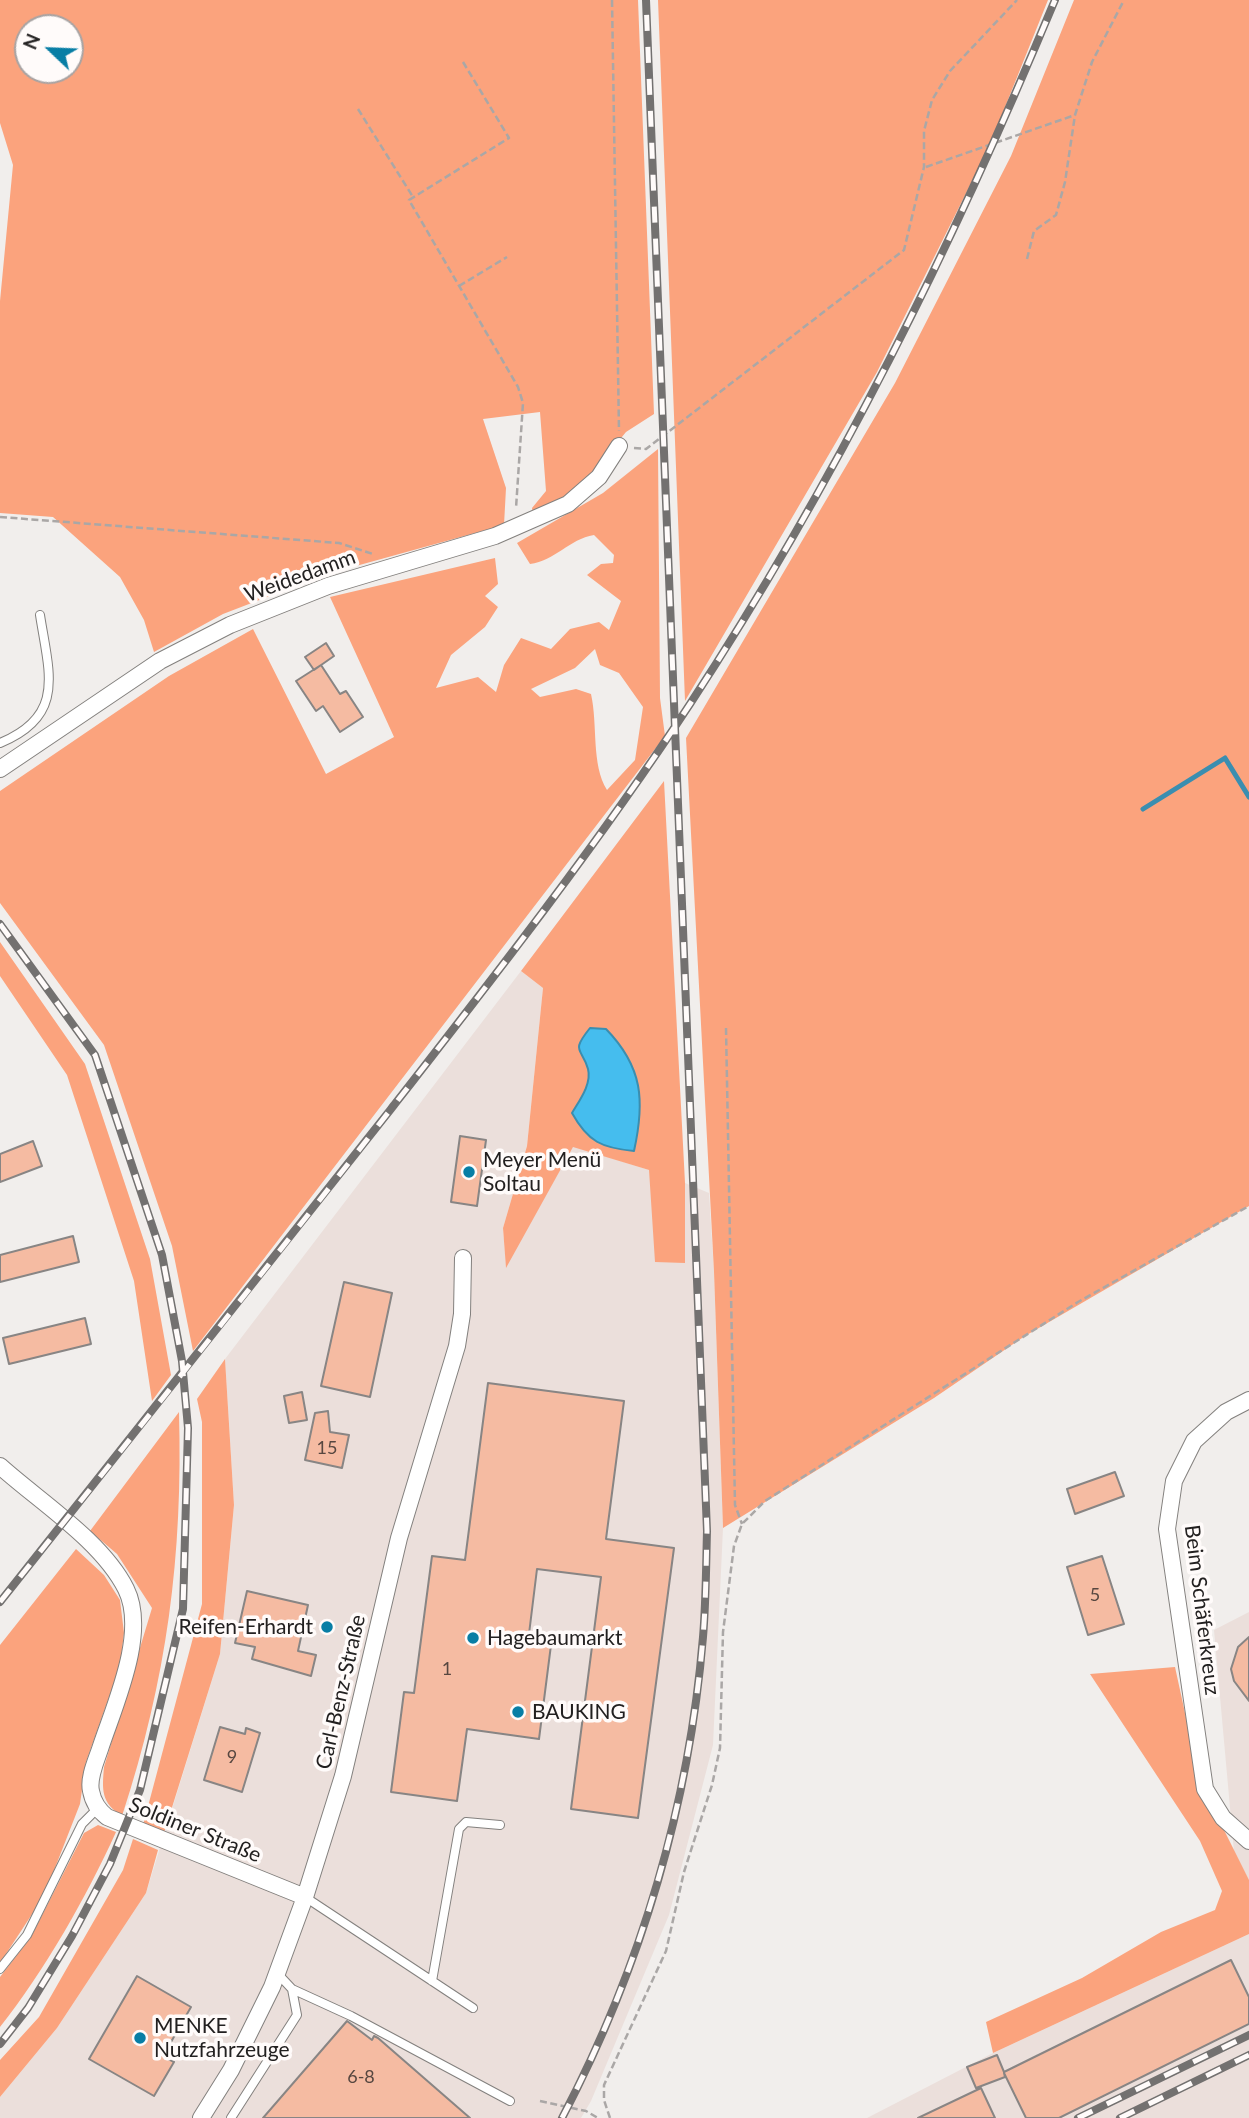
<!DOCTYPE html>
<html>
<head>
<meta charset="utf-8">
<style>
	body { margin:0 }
	#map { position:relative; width:1249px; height:2118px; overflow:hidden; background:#f1eeec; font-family:Lato,sans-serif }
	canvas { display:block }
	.north { position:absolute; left:14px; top:14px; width:70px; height:70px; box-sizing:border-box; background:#fffbfa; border:2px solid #a7a3a3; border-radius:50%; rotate:293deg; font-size:19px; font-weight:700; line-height:28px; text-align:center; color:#222020 }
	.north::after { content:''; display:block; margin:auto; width:24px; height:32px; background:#087ea5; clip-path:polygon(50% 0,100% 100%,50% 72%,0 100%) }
</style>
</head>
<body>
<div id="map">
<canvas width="1249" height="2118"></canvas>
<div class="north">N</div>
</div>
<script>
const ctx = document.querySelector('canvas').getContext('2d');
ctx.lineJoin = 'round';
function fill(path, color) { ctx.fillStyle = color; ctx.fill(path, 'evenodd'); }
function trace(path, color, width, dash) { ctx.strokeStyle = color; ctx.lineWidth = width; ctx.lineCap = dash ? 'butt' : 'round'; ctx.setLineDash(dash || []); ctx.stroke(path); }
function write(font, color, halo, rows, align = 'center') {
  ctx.font = font + ' Lato,sans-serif'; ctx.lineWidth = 7; ctx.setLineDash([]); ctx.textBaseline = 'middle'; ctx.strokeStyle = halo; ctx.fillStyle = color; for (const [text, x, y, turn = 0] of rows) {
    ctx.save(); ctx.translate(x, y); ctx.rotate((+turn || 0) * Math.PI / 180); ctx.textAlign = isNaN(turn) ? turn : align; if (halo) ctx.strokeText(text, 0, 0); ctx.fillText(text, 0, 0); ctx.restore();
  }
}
const built = new Path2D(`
	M521,971l22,17 -16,158 -24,82 3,38 67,-120 76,24 36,93v-80l24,10 5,79 9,256 -10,217 -44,170 -78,186 -10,17h-581v-21l57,-69 89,-135 74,-239 14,-149 -9,-146z
	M1249,1612v268l-15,-28 -20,-222z
	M1249,1934v184h-382l126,-65z`);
const green = new Path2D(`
	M0,0h638l16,414 -28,18 -36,44 -23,21 -34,19 -1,-8 14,-17 -6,-79 -57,7 23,69 -2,37 -177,49 -104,40 -69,38 -10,-32 -24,-43 -67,-60 -53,-4v-212l13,-136 -13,-42zM28,28h42v42h-42z
	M658,0h390l-59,147 -112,225 -192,329z
	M1074,0h175v1206l-224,130 -91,62 -211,130 -9,-256 -28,-534 209,-355 116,-227z
	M658,449l2,249 5,38 -472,615 -21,-105 -68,-201 -104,-142v-112l169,-115 84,-47 73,145 68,-37 -64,-140 165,-39 3,26 -13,12 13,11 -13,20 -34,28 -15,33 42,-11 18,15 8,-27 17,-27 30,11 19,-20 29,-7 10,8 12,-29 -34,-26 14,-11 12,-1 1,-8 -20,-20c-25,4 -39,26 -64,29l-13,-21 86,-50zM595,649l5,16 19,8 24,34 -8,53 -28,30c-16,-26 -9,-65 -16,-96l-15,-5 -36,8 -9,-8 44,-21z
	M664,781l21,402v80l-30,-1 -6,-92 -76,-23 -67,121 -3,-40 24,-82 16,-158 -22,-17z
	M0,942l85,122 65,195 21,116 -19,26 -18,-120 -67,-206 -67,-99z
	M225,1359l9,146 -14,149 -56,179 -21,-8 59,-221v-182l-5,-23z
	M179,1412c4,144 -12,267 -57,404 -21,-13 -20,-26 -18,-49l48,-159 -35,-54 -27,-23z
	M76,1549l28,26 16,25 4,33 -4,33 -34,96 -6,42 -36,92 -44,67v-318z
	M1175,1667l25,115 49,98v54l-256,119 -7,-31 96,-44 79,-46 54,-22 7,-19 -22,-50 -110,-167z
	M98,1825l18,7c-29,64 -72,140 -116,195v-50l31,-40 53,-104z
	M133,1839l25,11 -12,43 -89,135 -57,69v-37l39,-43 84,-147z`);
const water = new Path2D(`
	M590,1028l16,1c37,38 39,72 28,122 -32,-3 -46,-9 -62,-38 7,-12 20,-29 16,-44 -6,-22 -18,-16 2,-41z`);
const stream = new Path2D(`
	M1143,809l82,-51 24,39`);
const building = new Path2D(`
	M326,643l8,13 -20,14 -9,-13z
	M321,665l19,29 6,-3 17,26 -23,15 -17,-26 -7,5 -20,-30z
	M460,1136l26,4 -9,66 -26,-4z
	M33,1141l9,25 -42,16v-28z
	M73,1236l6,26 -79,20v-27z
	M344,1282l48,11 -22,104 -49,-11z
	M85,1318l6,26 -82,20 -6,-26z
	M488,1383l136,18 -18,138 68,9 -36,270 -67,-9 30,-232 -64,-8 -9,73 23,3 -12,94 -72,-10 -10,72 -66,-9 13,-100 10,1 18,-137 33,4z
	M302,1392l5,28 -18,3 -5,-27z
	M328,1411l2,21 19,3 -7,33 -37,-8 10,-47z
	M1115,1472l9,24 -49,18 -8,-25z
	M1102,1556l22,68 -36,11 -21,-68z
	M247,1591l61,14 -10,46 18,4 -5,21 -59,-17 3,-12 -20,-4z
	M1249,1637v64l-15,-20 -3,-12 7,-22z
	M220,1727l25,7 1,-6 14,5 -18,59 -38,-12z
	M1231,1960l18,37v27l-190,94h-33l-22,-45 1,4 -29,11 -9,-21 30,-12 7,17z
	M137,1976l54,31 -28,49 11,6 -20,34 -65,-37z
	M347,2021l25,19 2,-4 4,2 92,80h-207z
	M981,2088l14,30h-77z`);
const path = new Path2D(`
	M612,0l7,431
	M463,62l46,76 -100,62 109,187 5,16 -7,105
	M358,109l55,88
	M926,167l149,-52
	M1027,259l7,-28 22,-16 9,-33 10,-67 17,-53 32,-62
	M459,286l48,-29
	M634,448l12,1 258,-199 20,-83v-36l8,-31 18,-29 67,-71
	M0,517l339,26 34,11
	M726,1028l9,477 7,19
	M540,2101l46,10 12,7
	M610,2118l-6,-18v-15l62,-134 18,-79 28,-87 8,-37 3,-116 11,-86 8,-22 23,-23 313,-199 171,-96`);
const service = new Path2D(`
	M0,743c66,-27 49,-70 40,-128
	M305,1897l168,111
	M0,1969l27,-34 55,-111 15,-15
	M432,1981l27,-152 7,-7 34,3
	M292,1989l59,27 159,85
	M231,2118l66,-103 -5,-26 -15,-16`);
const minor = new Path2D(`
	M0,769l160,-108 70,-36 98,-39 167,-50 73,-32 31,-27 20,-31
	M1249,1400l-23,12 -32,29 -20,40 -7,48 38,260 18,29 26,23
	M0,1466c40,36 102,75 126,123 22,44 -12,117 -26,160 -4,12 -12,29 -9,42 2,11 7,19 16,26l198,80
	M201,2118l30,-48 41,-83 33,-90 38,-121 56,-238 58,-192 5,-32 1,-56`);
const rail = new Path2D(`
	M0,924l95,131 67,200 20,106 6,67 -5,181 -43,181 -30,74 -38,72 -44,72 -28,36
	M0,1602c131,-164 262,-328 391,-493 103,-132 207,-265 299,-405 146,-223 263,-459 365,-704
	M562,2118c78,-149 127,-312 141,-481 3,-35 3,-70 4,-106l-61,-1531
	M1078,2118l171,-83
	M1120,2118l129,-63`);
const markers = [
	[469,1172,7,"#087ea5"],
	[327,1627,7,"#087ea5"],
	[473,1638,7,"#087ea5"],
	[518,1712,7,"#087ea5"],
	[140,2038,7,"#087ea5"]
];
const numberNames = [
	["15",327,1448],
	["5",1095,1595],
	["1",447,1669],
	["9",232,1757],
	["6-8",361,2077]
];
const streetNames = [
	["Weidedamm",300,576,-20],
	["Beim Schäferkreuz",1202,1610,83],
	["Carl-Benz-Straße",341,1692,-77],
	["Soldiner Straße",195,1830,22]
];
const poiNames = [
	["Meyer Menü",483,1160],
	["Soltau",483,1184],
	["Reifen-Erhardt",313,1627,"right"],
	["Hagebaumarkt",487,1638],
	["BAUKING",532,1712],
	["MENKE",154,2026],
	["Nutzfahrzeuge",154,2050]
];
fill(built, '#ebdfdb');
fill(green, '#fba37d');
fill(water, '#45bdee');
trace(water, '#3a8eb0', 2);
trace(stream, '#3a8eb0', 5);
fill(building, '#f5bba2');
trace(building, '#888584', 2);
trace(service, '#83807e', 10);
trace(minor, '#83807e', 18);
trace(path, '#aaa7a6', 2.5, [7, 3.5]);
trace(service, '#fff', 8);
trace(minor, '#fff', 16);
trace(rail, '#737170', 8);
trace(rail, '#fffbfa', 5, [16]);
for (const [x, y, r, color] of markers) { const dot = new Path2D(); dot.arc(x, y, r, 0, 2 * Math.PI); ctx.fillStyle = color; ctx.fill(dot); trace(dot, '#fffbfa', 2.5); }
write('18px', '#574740', null, numberNames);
write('21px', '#222020', '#fffbfa', streetNames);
write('21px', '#222020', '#fffbfa', poiNames, 'left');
</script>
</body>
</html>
